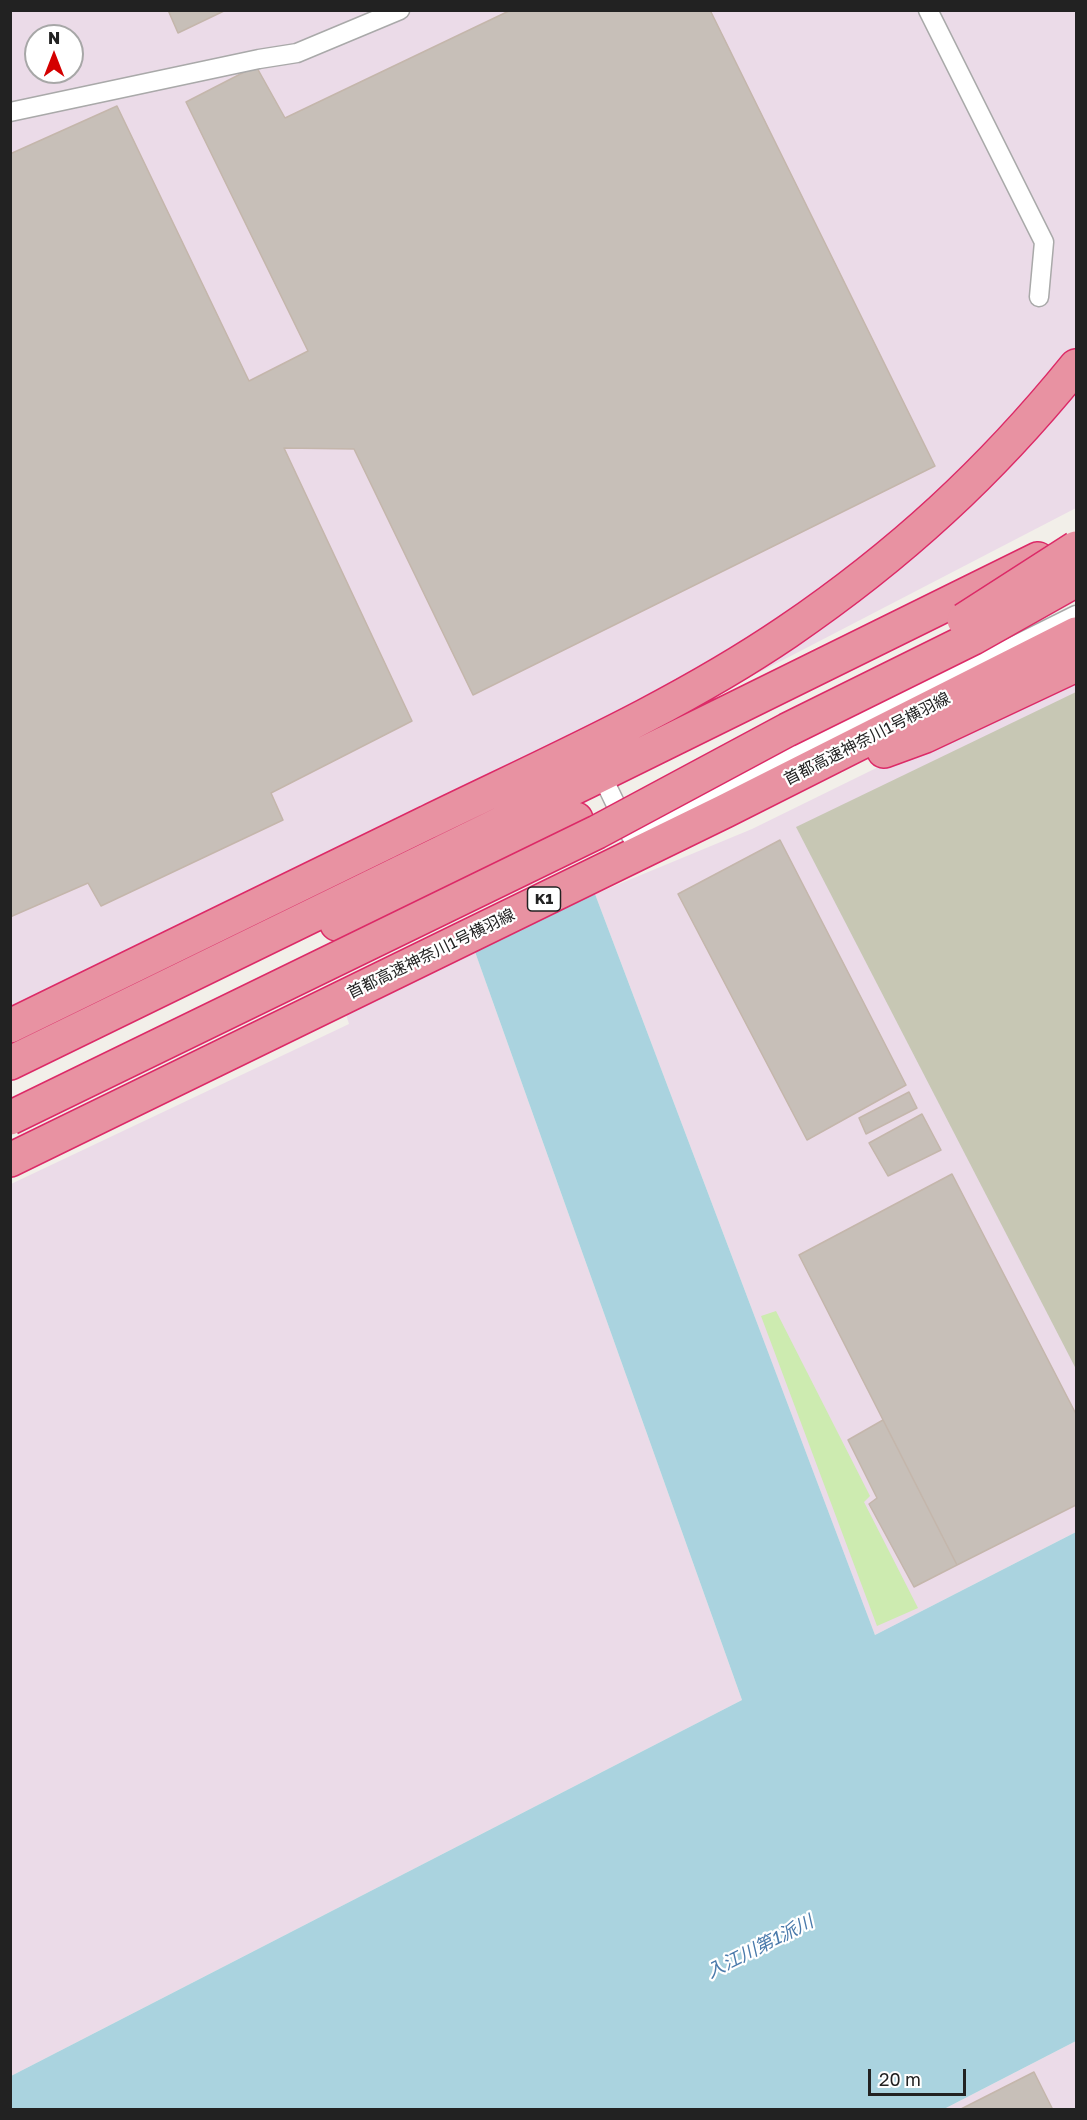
<!DOCTYPE html>
<html>
<head>
<meta charset="utf-8">
<style>
	body { margin:0 }
	#map { position:relative; width:1087px; height:2120px; overflow:hidden; background:#f2efe9; font-family:"Golos Text",sans-serif }
	canvas { display:block }
	.frame { position:absolute; inset:0; border:12px solid #222; pointer-events:none }
	.north { position:absolute; left:24px; top:24px; width:60px; height:60px; box-sizing:border-box; background:#fff; border:2px solid #a7a7a7; border-radius:50%; rotate:0deg; font-size:16px; font-weight:700; line-height:24px; text-align:center; color:#222 }
	.north::after { content:''; display:block; margin:auto; width:21px; height:27px; background:#d40000; clip-path:polygon(50% 0,100% 100%,50% 72%,0 100%) }
	.scale { position:absolute; left:868px; top:2069px; width:98px; height:27px; box-sizing:border-box; border:3px solid #222; border-top:0; padding-left:8px; font-size:18px; line-height:21px; white-space:nowrap; color:#222; -webkit-text-stroke:4px #fff; paint-order:stroke }
</style>
</head>
<body>
<div id="map">
<canvas width="1087" height="2120"></canvas>
<div class="frame"></div>
<div class="north">N</div>
<div class="scale">20 m</div>
</div>
<script>
const ctx = document.querySelector('canvas').getContext('2d');
ctx.lineJoin = 'round';
function fill(path, color) { ctx.fillStyle = color; ctx.fill(path, 'evenodd'); }
function trace(path, color, width, dash) { ctx.strokeStyle = color; ctx.lineWidth = width; ctx.lineCap = dash ? 'butt' : 'round'; ctx.setLineDash(dash || []); ctx.stroke(path); }
function write(font, color, halo, rows, align = 'center') {
  ctx.font = font + ' "Golos Text","Noto Sans JP",sans-serif'; ctx.lineWidth = 4.5; ctx.setLineDash([]); ctx.textBaseline = 'middle'; ctx.strokeStyle = halo; ctx.fillStyle = color; for (const [text, x, y, turn = 0] of rows) {
    ctx.save(); ctx.translate(x, y); ctx.rotate((+turn || 0) * Math.PI / 180); ctx.textAlign = isNaN(turn) ? turn : align; if (halo) ctx.strokeText(text, 0, 0); ctx.fillText(text, 0, 0); ctx.restore();
  }
}
const industrial = new Path2D(`
	M11,11h1065v497l-318,165 -340,163 -407,182zM36,36h36v36h-36z
	M1076,670v862l-201,103 -280,-741 157,-65z
	M474,949l268,751 -731,376v-892l338,-160 -3,-10z
	M1076,2041v68h-132z`);
const construction = new Path2D(`
	M1076,692v677l-280,-542z`);
const grass = new Path2D(`
	M776,1311l94,185 -6,6 54,106 -41,18 -116,-310z`);
const water = new Path2D(`
	M595,894l280,741 201,-103v509l-132,68 -933,1v-34l731,-376 -268,-751z`);
const building = new Path2D(`
	M168,10h58l-48,23z
	M511,10h199l225,456 -462,229 -119,-246 -70,-1 128,273 -141,72 12,27 -182,86 -13,-23 -78,34v-763l107,-48 132,275 59,-30 -122,-249 70,-36 29,52z
	M780,840l126,245 -99,55 -129,-246z
	M909,1092l8,16 -51,26 -7,-16z
	M922,1114l19,36 -53,26 -19,-33z
	M952,1174l124,240v91l-119,60 -158,-310z
	M883,1420l74,145 -43,22 -45,-83 8,-6 -29,-58z
	M1034,2072l19,38h-94z`);
const service = new Path2D(`
	M928,10l116,232 -5,55
	M10,112l249,-53 38,-6 103,-43
	M615,775l-11,5 27,56 445,-221`);
const motorway = new Path2D(`
	M884,751l41,-15 151,-71
	M337,924l130,-52 109,-53
	M10,1026c140,-68 279,-136 418,-204 121,-59 247,-114 359,-190 113,-77 203,-160 289,-266
	M10,1063l578,-282 450,-222
	M10,1160l715,-349 351,-177`);
const motorwayBridge = new Path2D(`
	M964,620l112,-72
	M10,1118l587,-286 190,-102 186,-92 103,-58`);
const shields = [
	[544,899,33]
];
const shieldNames = [
	["K1",544,899]
];
const streetNames = [
	["首都高速神奈川1号横羽線",867,739,-27],
	["首都高速神奈川1号横羽線",431,954,-26]
];
const waterNames = [
	["入江川第1派川",760,1947,-27]
];
fill(industrial, '#ebdbe8');
fill(construction, '#c7c7b4');
fill(grass, '#cdebb0');
fill(water, '#aad3df');
fill(building, '#c7bfb8');
trace(building, '#c4b6ab', 1.5);
trace(service, '#a9a9a9', 21);
trace(motorway, '#dc2a67', 36);
trace(service, '#fff', 18);
trace(motorway, '#e892a2', 33);
trace(motorwayBridge, '#dc2a67', 36, []);
trace(motorwayBridge, '#e892a2', 33);
for (const [x, y, w] of shields) { const box = new Path2D(); box.roundRect(x - w / 2, y - 12, w, 24, 4.5); ctx.fillStyle = '#fff'; ctx.fill(box); trace(box, '#222', 1.5); }
write('bold 15px', '#222', null, shieldNames);
write('16px', '#222', '#fff', streetNames);
write('italic 18px', '#4a7aab', '#fff', waterNames);
</script>
</body>
</html>
